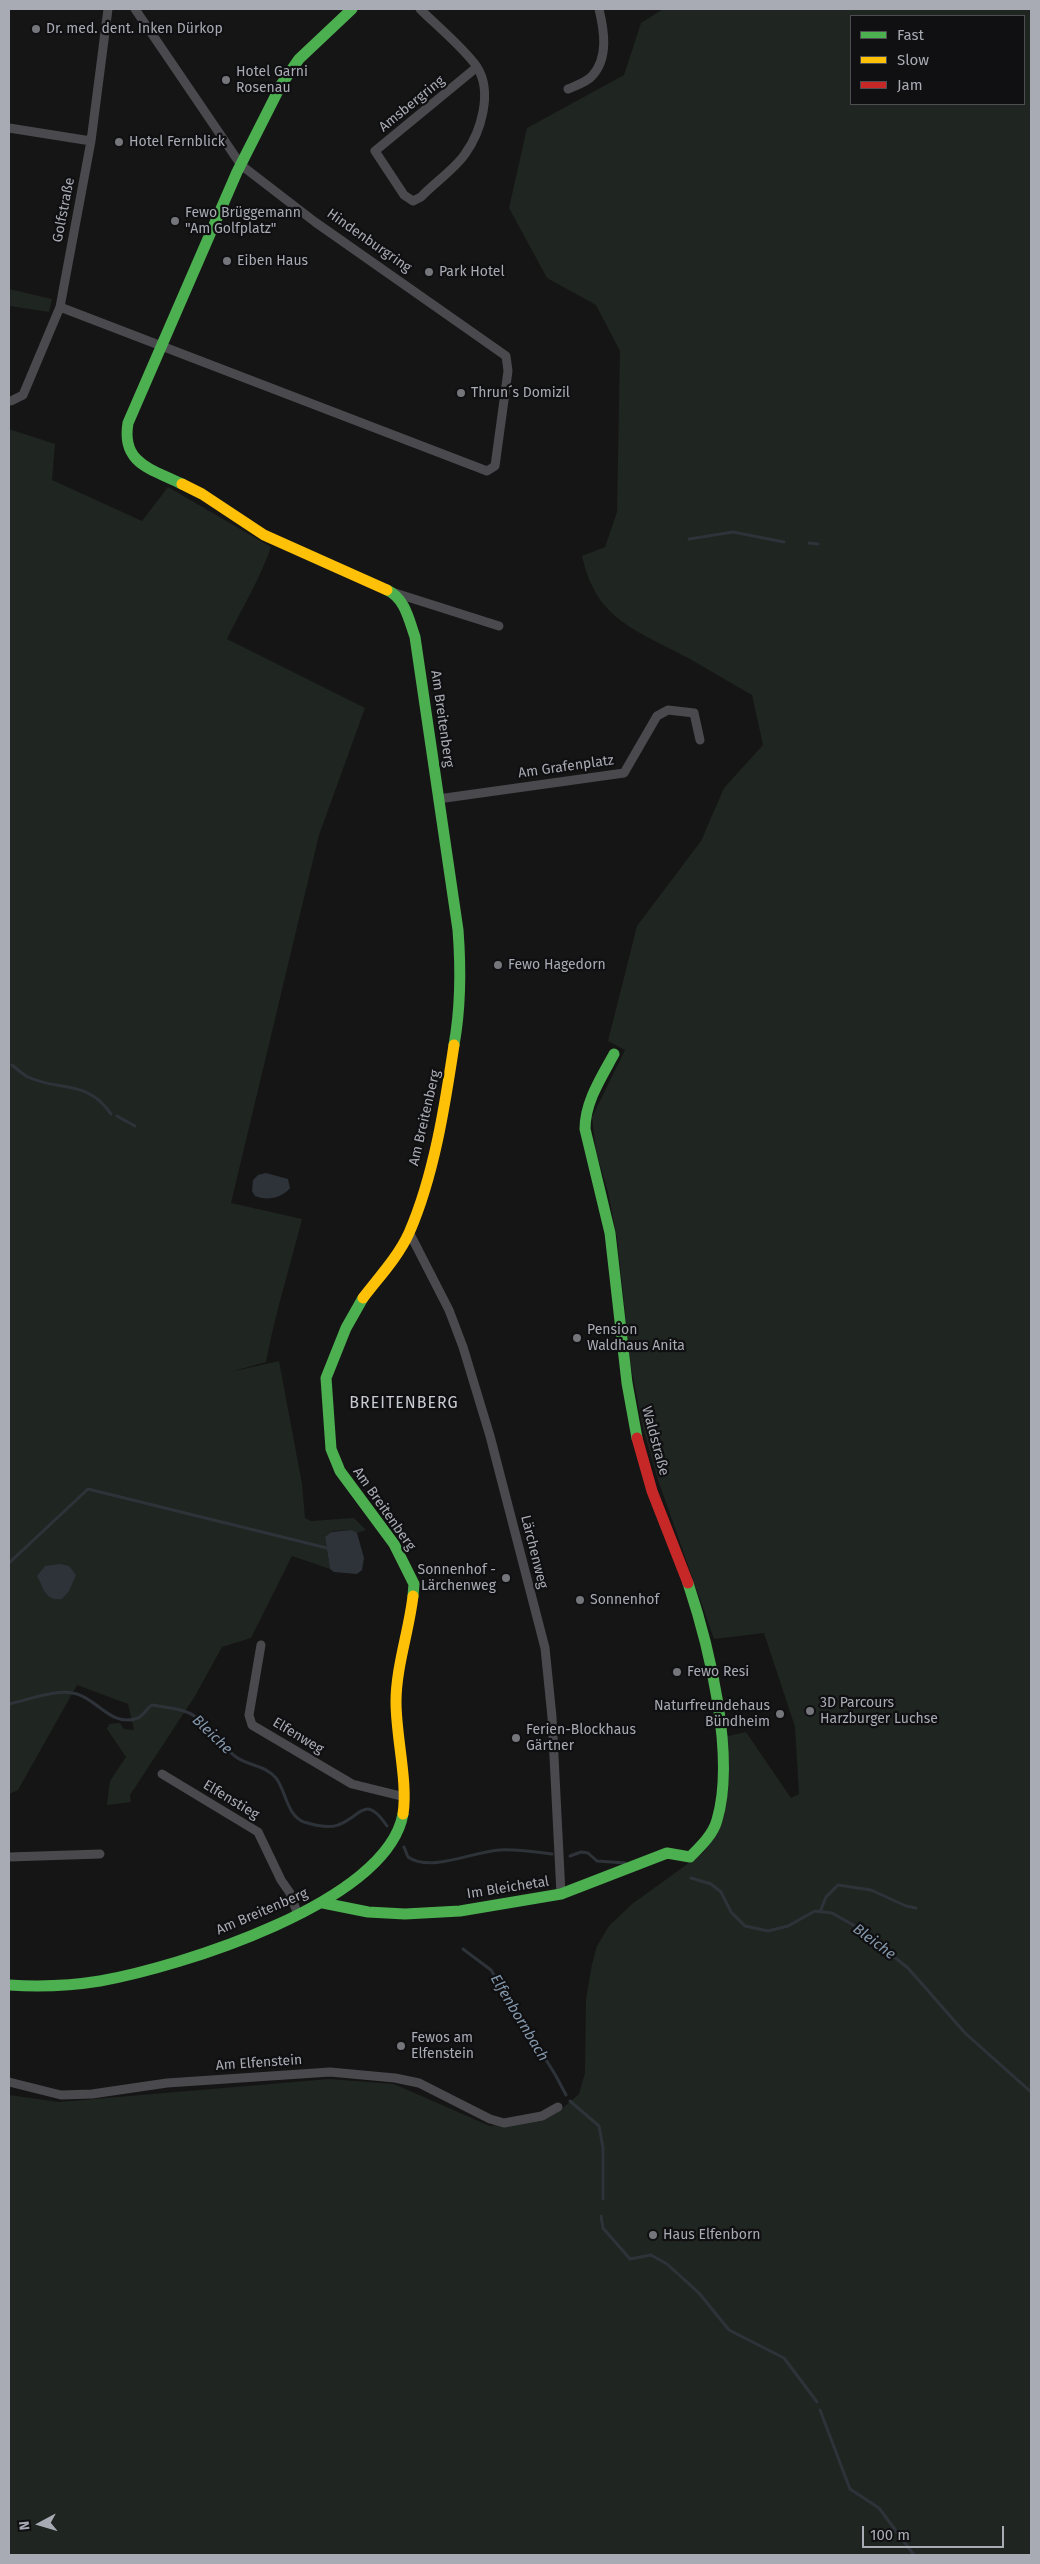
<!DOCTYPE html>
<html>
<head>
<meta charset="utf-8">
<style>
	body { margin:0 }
	#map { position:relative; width:1040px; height:2564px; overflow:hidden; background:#151515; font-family:"Fira Sans",sans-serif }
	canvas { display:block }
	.frame { position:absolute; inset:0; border:10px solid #a8abb4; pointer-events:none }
	.legend { position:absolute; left:850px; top:15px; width:175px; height:90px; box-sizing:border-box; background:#100f11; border:1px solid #4d4d52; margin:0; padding:6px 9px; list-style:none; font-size:15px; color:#a8abb4 }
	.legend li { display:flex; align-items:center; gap:10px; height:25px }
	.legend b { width:25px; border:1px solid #4d4d52 }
	.north { position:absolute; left:15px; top:2499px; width:50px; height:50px; -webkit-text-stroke:4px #100f11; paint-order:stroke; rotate:264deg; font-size:14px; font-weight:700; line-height:20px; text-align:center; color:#a8abb4 }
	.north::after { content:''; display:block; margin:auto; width:18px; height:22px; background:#a8abb4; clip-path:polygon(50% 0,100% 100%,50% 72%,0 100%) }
	.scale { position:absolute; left:862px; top:2526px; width:142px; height:22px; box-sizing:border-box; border:2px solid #a8abb4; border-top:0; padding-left:6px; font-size:15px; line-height:18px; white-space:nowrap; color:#a8abb4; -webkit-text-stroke:4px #100f11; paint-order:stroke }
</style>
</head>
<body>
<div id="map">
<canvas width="1040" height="2564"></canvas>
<div class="frame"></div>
<ul class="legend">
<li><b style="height:6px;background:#4caf50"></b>Fast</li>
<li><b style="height:6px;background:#ffc107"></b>Slow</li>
<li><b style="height:6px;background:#c62828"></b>Jam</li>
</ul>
<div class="north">N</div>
<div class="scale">100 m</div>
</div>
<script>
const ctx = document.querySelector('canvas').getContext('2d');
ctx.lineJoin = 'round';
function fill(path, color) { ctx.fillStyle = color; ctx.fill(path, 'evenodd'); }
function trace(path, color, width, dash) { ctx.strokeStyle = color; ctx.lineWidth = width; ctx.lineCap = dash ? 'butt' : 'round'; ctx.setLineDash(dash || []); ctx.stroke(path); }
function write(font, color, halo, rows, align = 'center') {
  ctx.font = font + ' "Fira Sans",sans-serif'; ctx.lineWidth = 4.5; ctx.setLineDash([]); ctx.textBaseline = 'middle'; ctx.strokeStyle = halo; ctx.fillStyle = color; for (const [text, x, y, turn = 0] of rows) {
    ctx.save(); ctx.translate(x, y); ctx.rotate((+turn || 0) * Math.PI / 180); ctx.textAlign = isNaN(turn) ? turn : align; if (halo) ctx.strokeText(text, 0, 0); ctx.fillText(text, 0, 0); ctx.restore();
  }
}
const green = new Path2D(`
	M663,9h368v2546h-1022v-460l50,7 270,-23 65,5 96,42 51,-6 18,-9 20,-17 6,-21 1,-74 6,-35 5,-18 12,-20 23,-22 72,-52c16,-20 26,-55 25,-81 0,-11 -3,-23 -5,-34l22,-5 45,66 8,-4 -4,-67 -31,-94 -50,6 -56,-159 -15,-52 -12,-61 -14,-129 -9,-46 -12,-41 -4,-34 33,-67 -17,-9 29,-115 64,-85 23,-53 39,-43 -11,-50c-22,-12 -42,-25 -64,-37 -52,-28 -92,-38 -106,-102l23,-9 12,-35 3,-161 -24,-46 -49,-27 -38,-70 18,-80 97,-53 17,-52zM851,16h173v88h-173z
	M9,289l43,10 -3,13 -39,-6 -1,2z
	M9,429l46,15 -3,36 90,41 26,-34 103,60c-11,32 -29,61 -44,92l138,69 -46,127 -88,368 71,16c-12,48 -27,95 -36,143l-36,10 49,-11 23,123 3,34 6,3 43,-3 12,12 -9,3 -5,-3 -20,1 -7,6 5,32 -38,-13 -41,82 -29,9 -27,49 -65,99 1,7 -24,3 3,-24 16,-24 -19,-28 2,-5 11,-1 4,6 10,1 -6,-26 -51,-19 -59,105 -9,4z`);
const water = new Path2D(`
	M266,1173l22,6 2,9c-8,10 -23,13 -35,8l-3,-5 1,-11 5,-5z
	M352,1530l5,3 7,25 -2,12 -5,4 -23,-2 -4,-3 -5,-32 6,-5z
	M60,1564l9,2 7,9 -7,16 -7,8c-17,2 -18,-10 -25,-23l8,-10z`);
const stream = new Path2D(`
	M689,539l44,-7 51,10
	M809,543l9,1
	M12,1065c5,4 10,9 16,12 32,15 59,2 83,37
	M117,1116l18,10
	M9,1563l79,-74 239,59
	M9,1704c19,-4 48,-16 68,-10 21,6 35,34 61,24 5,-2 9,-10 14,-13 11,2 27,3 37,8 15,6 33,34 47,44 13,9 29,8 40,21 10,13 11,38 28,44 10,3 25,7 34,3 23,-8 27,-32 49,1
	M404,1847l4,10c23,16 66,-6 92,-7 17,-1 35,2 52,4
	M570,1856l11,-4 7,1 9,8 28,2
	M691,1878l20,6 10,8 10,20 14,14 23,5 20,-5 27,-15 17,2 23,13 53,42 57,65 66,59
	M820,1912l6,-15 12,-12 33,5 35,16 10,2
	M463,1949l28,21 65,106 10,19
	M570,2101l29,25 4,22v51
	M601,2216l2,12 27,31 21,-4 16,9 32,29 30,37 55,28 33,44
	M820,2410l30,79 29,19 35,47`);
const street = new Path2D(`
	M108,9l-17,132 -31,166 427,164 8,-5 13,-95 -2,-15 -191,-134 -74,-57 -106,-156
	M420,9c16,16 45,40 57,58 16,25 4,65 -12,87 -10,15 -31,29 -44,43l-8,4 -9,-6 -29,-44 102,-84
	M568,89c7,-3 19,-7 24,-13 17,-18 12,-46 7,-67
	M9,128l82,13
	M11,401l12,-6 37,-88
	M395,593l104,33
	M438,799l186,-26 33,-57 11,-6 26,3 6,27
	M409,1232l40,78 14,37 27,89 55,212 7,69 9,177
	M261,1645l-12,70 3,10 100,59 53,13
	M162,1774l96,58 23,48 9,13 8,22
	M9,1857l91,-3
	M9,2082l52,13 31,-1 75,-11 163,-11 65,6 24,5 71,36 14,4 38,-7 16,-9`);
const fast = new Path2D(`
	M182,484c-30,-15 -61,-20 -54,-61l109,-251 44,-87 18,-26 53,-50
	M387,590c18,8 22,30 28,47l43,293c3,39 3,76 -4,115
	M614,1054c-13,24 -29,48 -29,75l25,104 17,150 10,55
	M363,1298l-17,30 -20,50 5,71 9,22 54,73 20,40 -1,12
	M323,1903l45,9 37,2 55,-3 101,-17 106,-41 23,4c10,-10 23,-22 27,-37 19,-64 -8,-174 -29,-237
	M9,1985c31,2 60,1 91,-4 79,-14 287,-78 303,-167`);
const slow = new Path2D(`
	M182,484l20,10 62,41 123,55
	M363,1298c16,-21 35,-41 46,-65 25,-57 36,-128 45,-188
	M403,1814c5,-32 -7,-77 -7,-112 0,-35 13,-71 17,-106`);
const jam = new Path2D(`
	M637,1438l15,53 36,92`);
const markers = [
	[36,29,5,"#75767c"],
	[226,80,5,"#75767c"],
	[119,142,5,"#75767c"],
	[175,221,5,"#75767c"],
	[227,261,5,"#75767c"],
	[429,272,5,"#75767c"],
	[461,393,5,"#75767c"],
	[498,965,5,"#75767c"],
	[577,1338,5,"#75767c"],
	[506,1578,5,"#75767c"],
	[580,1600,5,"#75767c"],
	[677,1672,5,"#75767c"],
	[810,1711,5,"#75767c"],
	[780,1714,5,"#75767c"],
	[516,1738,5,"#75767c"],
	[401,2046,5,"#75767c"],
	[653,2235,5,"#75767c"]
];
const poiNames = [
	["Dr. med. dent. Inken Dürkop",46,29],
	["Hotel Garni",236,72],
	["Rosenau",236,88],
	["Hotel Fernblick",129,142],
	["Fewo Brüggemann",185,213],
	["\"Am Golfplatz\"",185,229],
	["Eiben Haus",237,261],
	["Park Hotel",439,272],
	["Thrun´s Domizil",471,393],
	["Fewo Hagedorn",508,965],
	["Pension",587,1330],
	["Waldhaus Anita",587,1346],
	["Sonnenhof -",496,1570,"right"],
	["Lärchenweg",496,1586,"right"],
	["Sonnenhof",590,1600],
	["Fewo Resi",687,1672],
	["3D Parcours",820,1703],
	["Harzburger Luchse",820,1719],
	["Naturfreundehaus",770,1706,"right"],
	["Bündheim",770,1722,"right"],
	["Ferien-Blockhaus",526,1730],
	["Gärtner",526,1746],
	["Fewos am",411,2038],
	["Elfenstein",411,2054],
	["Haus Elfenborn",663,2235]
];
const streetNames = [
	["Amsbergring",412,104,-39],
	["Golfstraße",64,210,-79],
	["Hindenburgring",369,241,35],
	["Am Breitenberg",442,719,82],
	["Am Grafenplatz",566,767,-8],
	["Am Breitenberg",425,1118,-77],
	["Waldstraße",655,1441,75],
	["Am Breitenberg",384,1509,55],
	["Lärchenweg",534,1552,76],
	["Elfenweg",298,1736,31],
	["Elfenstieg",231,1800,31],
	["Im Bleichetal",508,1888,-9],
	["Am Breitenberg",262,1912,-23],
	["Am Elfenstein",259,2063,-4]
];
const waterNames = [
	["Bleiche",212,1735,44],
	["Bleiche",874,1942,37],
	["Elfenbornbach",519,2018,59]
];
const quarterNames = [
	["BREITENBERG",404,1404]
];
fill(green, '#1f2520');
fill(water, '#2d3339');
trace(stream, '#2d3339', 3);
trace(street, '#4a4a4e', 9);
trace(fast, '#4caf50', 11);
trace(slow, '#ffc107', 11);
trace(jam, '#c62828', 11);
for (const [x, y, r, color] of markers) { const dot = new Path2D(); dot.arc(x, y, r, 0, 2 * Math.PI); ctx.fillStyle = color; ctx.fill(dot); trace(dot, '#100f11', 2); }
write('14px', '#a8abb4', '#100f11', poiNames, 'left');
write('14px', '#a8abb4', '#100f11', streetNames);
write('italic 15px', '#8397ab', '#100f11', waterNames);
ctx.letterSpacing = '1px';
write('16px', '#c8cad1', '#100f11', quarterNames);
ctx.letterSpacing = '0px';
</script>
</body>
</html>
